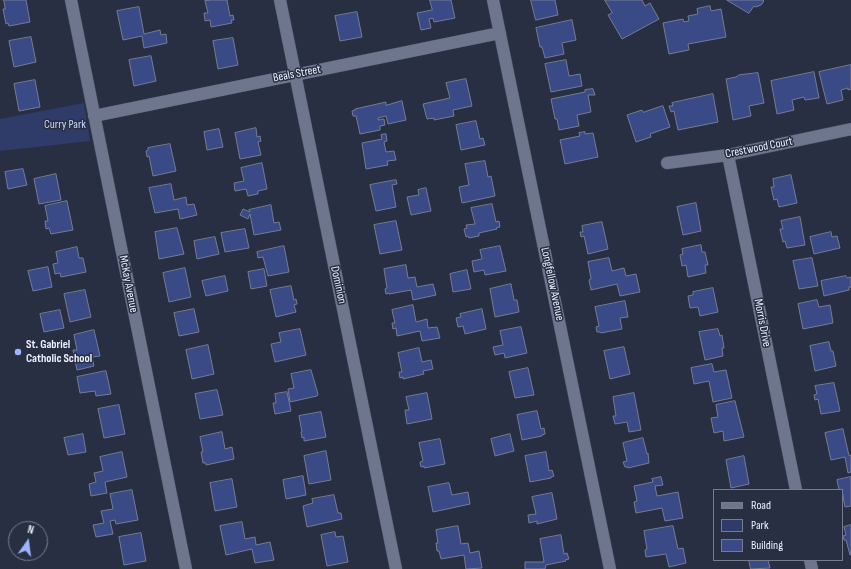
<!DOCTYPE html>
<html>
<head>
<meta charset="utf-8">
<style>
	body { margin:0 }
	#map { position:relative; width:851px; height:569px; overflow:hidden; background:#282f43; font-family:"Sofia Sans Condensed",sans-serif }
	canvas { display:block }
	.legend { position:absolute; left:713px; top:489px; width:130px; height:72px; box-sizing:border-box; background:#282f43; border:1px solid #767c8d; margin:0; padding:5px 7px; list-style:none; font-size:12px; color:#eaeffc }
	.legend li { display:flex; align-items:center; gap:8px; height:20px }
	.legend b { width:20px; border:1px solid #767c8d }
	.north { position:absolute; left:8px; top:521px; width:40px; height:40px; box-sizing:border-box; background:#282f43; border:1px solid #767c8d; border-radius:50%; rotate:14deg; font-size:11px; font-weight:700; line-height:16px; text-align:center; color:#eaeffc }
	.north::after { content:''; display:block; margin:auto; width:14px; height:18px; background:#9db4fd; clip-path:polygon(50% 0,100% 100%,50% 72%,0 100%) }
</style>
</head>
<body>
<div id="map">
<canvas width="851" height="569"></canvas>
<ul class="legend">
<li><b style="height:5px;background:#6e768e"></b>Road</li>
<li><b style="height:11px;background:#2f3c6a"></b>Park</li>
<li><b style="height:11px;background:#3a4a86"></b>Building</li>
</ul>
<div class="north">N</div>
</div>
<script>
const ctx = document.querySelector('canvas').getContext('2d');
ctx.lineJoin = 'round';
function fill(path, color) { ctx.fillStyle = color; ctx.fill(path, 'evenodd'); }
function trace(path, color, width, dash) { ctx.strokeStyle = color; ctx.lineWidth = width; ctx.lineCap = dash ? 'butt' : 'round'; ctx.setLineDash(dash || []); ctx.stroke(path); }
function write(font, color, halo, rows, align = 'center') {
  ctx.font = font + ' "Sofia Sans Condensed",sans-serif'; ctx.lineWidth = 3; ctx.setLineDash([]); ctx.textBaseline = 'middle'; ctx.strokeStyle = halo; ctx.fillStyle = color; for (const [text, x, y, turn = 0] of rows) {
    ctx.save(); ctx.translate(x, y); ctx.rotate((+turn || 0) * Math.PI / 180); ctx.textAlign = isNaN(turn) ? turn : align; if (halo) ctx.strokeText(text, 0, 0); ctx.fillText(text, 0, 0); ctx.restore();
  }
}
const green = new Path2D(`
	M84,103l6,38 -90,10v-32z`);
const building = new Path2D(`
	M4,0h22l4,22 -21,4 -1,-3 -2,1 -3,-15h2z
	M213,0h14l3,16 3,-1 1,5h-3l1,3 -21,4 -1,-7 -5,1 -1,-8h4l-3,-12z
	M430,0h21l4,18 -21,4 -1,-4 -4,1 2,9 -10,2 -4,-17 15,-3z
	M531,0h24l3,15 -22,5z
	M605,0h37l3,6 5,-3 9,16 -37,20 -14,-24 4,-2z
	M727,0h36l1,1 -3,4 -5,2 -2,-1 -5,7z
	M710,6l1,5 10,-2 5,28 -38,7 1,6 -20,4 -6,-31 20,-4 1,3 5,-1 -1,-5 10,-2 -1,-5z
	M139,7l5,27 16,-4 1,5 5,-1 1,9 -23,5 -2,-12 -19,4 -6,-29z
	M357,12l5,25 -22,4 -5,-25z
	M572,20l4,20 -14,3 2,11 -19,4 -3,-11h-2l-4,-19z
	M31,37l5,25 -22,5 -5,-26z
	M233,38l5,27 -20,4 -5,-28z
	M151,56l5,25 -22,5 -5,-26z
	M566,60l3,16 11,-2 2,12 -31,6 -6,-28z
	M851,65v24l-3,1v-2l-7,2 2,10 -16,4 -8,-32z
	M814,72l5,26 -14,2 -1,-3 -12,3 2,10 -17,4 -6,-33z
	M758,73l6,30 -15,3 2,10 -18,4 -7,-41 10,-2 3,-2z
	M466,79l6,27 -19,4 1,6 -20,4v-2l-7,1 -4,-15 27,-6 -4,-15z
	M35,80l5,27 -21,4 -5,-27z
	M593,89l2,6h-7l3,17 -14,3 2,11 -20,4 -2,-11h-2l-4,-20 34,-7v-2z
	M713,94l5,28 -40,8 -4,-19 -3,1 -2,-6h4l-1,-3z
	M402,101l4,19 -18,4 -2,-8 -8,2v2l6,-1 1,6 -5,1v4l-20,4 -4,-18h-3l-1,-5 3,-1v-1l31,-7v3z
	M663,106l7,21 -20,7 1,3 -15,5 -9,-27 15,-5 1,2z
	M476,121l4,18 3,-1 2,7 -24,5 -5,-25z
	M256,128l1,9 3,-1 1,5 -3,1 3,13 -21,4 -5,-26z
	M219,129l4,18 -16,3 -3,-18z
	M585,132v2l8,-1 5,24 -33,7 -5,-24 20,-4 -1,-3z
	M386,134l1,7 -3,1 2,10 8,-1 2,9 -9,1 1,4 -22,4 -4,-26 20,-4 -1,-4z
	M170,144l6,27 -23,5 -4,-20 -2,1 -1,-6 2,-1v-2z
	M485,161l3,16 3,-1 4,20 -33,7 -3,-16 10,-2 -4,-21z
	M262,163l5,26 -9,2v3l-10,2 -2,-7 -11,2 -1,-8 10,-2 -3,-13z
	M23,169l4,16 -19,4 -3,-17z
	M56,174l5,26 -22,4 -5,-25z
	M791,175l6,28 -18,4 -2,-8 -3,1 -3,-13h3l-1,-8z
	M396,180l1,4 -5,1 4,22 -20,4 -6,-26z
	M171,184l3,16 12,-3 1,8 7,-1 3,11 -17,4 -2,-10 -23,4 -6,-25z
	M426,188l5,23 -20,4 -4,-18 12,-2 -1,-5z
	M67,201l6,29 -22,4 -2,-6 -3,1 -1,-8h3l-3,-15z
	M696,203l5,28 -18,4 -6,-28z
	M492,204l4,18 3,-1 1,6 -4,1 1,1 -18,4v3l-10,2 -1,-2 -2,1 -2,-8 3,-1 -1,-3 9,-1 -4,-16z
	M271,205l3,18 5,-1 2,8 -27,5 -4,-21 -2,5 -8,-4 3,-6 7,3 -1,-2z
	M800,217l5,28 -18,3 -2,-7 -2,1 -3,-13h3l-2,-8z
	M396,221l6,29 -22,4 -6,-29z
	M602,222l6,27 -20,5 -4,-18 -3,1 -1,-5h3l-1,-6z
	M177,228l7,26 -25,5 -4,-27z
	M245,229l4,19 -24,4 -4,-19z
	M831,232l1,5 5,-1 3,12 -26,6 -4,-17z
	M215,237l4,17 -22,5 -3,-18z
	M701,245l1,7h3l3,13h-3l1,8 -18,4 -2,-12 -4,1 -2,-11 3,-1 -1,-5z
	M284,246l5,26 -21,4 -5,-19 -5,1 -1,-6z
	M500,246l6,25 -21,4 -1,-5 -10,2 -2,-11 10,-2 -2,-9z
	M77,247l2,11h4l3,14 -25,5 -1,-4 -5,1 -2,-10 5,-1 -2,-11z
	M609,258l3,13 12,-3 2,8 10,-2 4,18 -20,4 -3,-12 -26,6 -2,-10 2,-1 -3,-17z
	M812,258l6,28 -19,3 -6,-28z
	M406,265l2,13 7,-1 2,10 16,-3 3,11 -23,5 -2,-10 -22,4v-1l-3,1 -1,-5 2,-1 -3,-19z
	M48,267l4,20 -19,4 -5,-20z
	M185,268l6,29 -22,5 -6,-29z
	M264,269l3,17 -16,3 -3,-17z
	M467,270l4,19 -18,3 -3,-18z
	M225,276l3,15 -22,5 -4,-15z
	M846,276l1,2 4,-1v10h-2v3l-25,6 -3,-15z
	M511,284l3,16h3l2,12 -24,5 -5,-28z
	M291,286l3,14 2,-1 1,5 -3,1 2,7 -20,5 -6,-27z
	M713,288l5,24 -18,4 -2,-9 -8,1 -2,-12 5,-1v-3z
	M85,290l6,27 -21,5 -6,-28z
	M817,300l2,7 11,-2 3,18 -30,6 -5,-25z
	M625,301l3,16 -8,1 2,11 -21,4 -1,-1h-3l-1,-5 3,-1 -4,-19z
	M413,305l3,17 11,-3 1,9 9,-1 3,11 -18,3 -2,-10 -23,5 -1,-8 -3,1 -1,-6h3l-3,-13z
	M194,309l5,23 -20,4 -5,-23z
	M482,309l4,20 -21,5 -2,-8 -5,1 -2,-9 5,-1 -1,-3z
	M60,310l4,18 -20,4 -4,-18z
	M521,327l6,26 -22,5 -1,-5 -9,2 -2,-8 10,-2 -3,-14z
	M300,329l6,26 -31,7 -4,-18 10,-2 -2,-9z
	M718,329l2,7 2,-1 2,13h-2l1,8 -18,4 -6,-28z
	M94,330l6,26 -8,1 2,9 -17,4 -4,-20h4l-3,-15z
	M829,342l2,9h2l3,15 -21,5 -5,-25z
	M208,345l6,29 -22,5 -6,-29z
	M624,347l6,27 -20,5 -6,-28z
	M419,348l3,14 9,-2 2,9 -10,2 1,3 -21,5v-2l-3,1 -1,-6h3l-4,-19z
	M712,364l2,8 12,-2 6,28 -19,4 -4,-21 -15,3 -3,-16z
	M528,368l6,27 -19,3 -6,-26z
	M311,370l7,24 -1,2 -27,6 -2,-13 6,-1 -3,-14z
	M106,371l5,23 -15,2 -1,-5 -15,2 -3,-16z
	M834,383l6,28 -19,3 -3,-15 -3,1 -1,-5 3,-1 -2,-8z
	M217,390l6,25 -23,4 -5,-25z
	M287,392l4,19 -16,3 -2,-11h3l-1,-9z
	M427,393l5,26 -25,5 -2,-14h4l-3,-13z
	M634,393l7,37 -12,2 -2,-10 -12,2 -2,-8h3l-3,-19z
	M735,401l9,36 -20,4 -1,-10 -9,2 -3,-15 7,-1 -2,-12z
	M119,405l6,29 -21,4 -6,-29z
	M537,411l4,18 3,-1 1,6 -3,1v1l-20,4 -5,-25z
	M321,412l5,25 -22,4v-4l-2,1 -1,-6h1l-3,-16z
	M843,429l6,27 2,-1v17l-3,1 -3,-16 -14,3 -6,-27z
	M222,432l3,17 7,-2 2,12 -28,6v-2h-3l-2,-11h2l-3,-15z
	M83,434l3,18 -18,3 -4,-17z
	M510,434l4,17 -19,5 -4,-17z
	M643,438l4,16 1,-1 1,10 -21,5v-1h-3l-2,-5 4,-1 -4,-18z
	M440,439l5,25 -21,4v-2l-3,1 -1,-5 3,-1 -4,-18z
	M326,451l5,29 -22,4 -5,-28z
	M122,452l5,25 -22,5 2,11 -16,3 -2,-12 7,-2 -2,-9 9,-2 -3,-14z
	M546,452l3,19 3,-1 2,6 -3,1v1l-21,4 -5,-26z
	M744,456l5,28 -18,4 -5,-28z
	M303,476l3,19 -20,4 -3,-19z
	M661,477l2,8 -8,1 2,10 21,-4 5,26 -18,3 -3,-13 -26,5 -2,-11 3,-1 -3,-15 19,-4 -1,-3z
	M851,477v29l-6,1 -3,-17h-3l-2,-10z
	M232,479l5,28 -22,4 -5,-28z
	M449,483l3,12 16,-3 2,12 -37,8 -5,-25z
	M132,490l6,30 -22,4 -1,-4 -5,1 3,13 -17,3 -3,-12 11,-2 -3,-12 12,-2 -3,-15z
	M552,493l5,26 -20,5v-3l-8,2 -1,-8 8,-1 -4,-17z
	M334,495l4,18h3l1,6 -35,8 -4,-21 10,-3 -1,-4z
	M242,522l3,17 10,-2 1,8 14,-3 4,18 -19,3 -3,-14 -26,6 -6,-29z
	M851,525v30h-1l-4,-15h-2l-1,-4 3,-1 -2,-8z
	M458,526l3,18 7,-1 2,10 9,-2 3,17 -16,1 -2,-14 -23,4 -2,-8h-2l-1,-8h2l-2,-13z
	M673,526l5,23 5,-1 3,15 -17,4 -3,-13 -20,3 -1,-7 2,-1 -3,-18z
	M335,532l1,5 7,-1 5,26 -21,4 -6,-31z
	M141,533l5,28 -22,4 -5,-28z
	M561,535l3,19 3,-1 2,6 -4,1 1,1 -20,4 -1,4h-20v-7h19l-4,-23z
	M749,560h19l2,8 -19,1z`);
const minor = new Path2D(`
	M71,0l115,569
	M493,0l117,569
	M94,116l406,-83
	M728,155l68,335
	M667,163l61,-8 123,-26
	M810,560l2,9`);
const tertiary = new Path2D(`
	M280,0l116,569`);
const markers = [
	[18,352,4,"#9db4fd"]
];
const streetNames = [
	["Beals Street",297,74,-11],
	["Crestwood Court",759,148,-11],
	["McKay Avenue",128,284,79],
	["Longfellow Avenue",552,284,78],
	["Dominion",338,285,78],
	["Morris Drive",762,323,79]
];
const parkNames = [
	["Curry Park",65,125]
];
const poiNames = [
	["St. Gabriel",26,345],
	["Catholic School",26,359]
];
fill(green, '#2f3c6a');
fill(building, '#3a4a86');
trace(building, '#747c94', 1);
trace(minor, '#454b5c', 13);
trace(tertiary, '#454b5c', 13);
trace(minor, '#6e768e', 12);
trace(tertiary, '#6e768e', 12);
for (const [x, y, r, color] of markers) { const dot = new Path2D(); dot.arc(x, y, r, 0, 2 * Math.PI); ctx.fillStyle = color; ctx.fill(dot); trace(dot, '#282f43', 1.5); }
write('12px', '#eaeffc', '#282f43', streetNames);
write('12px', '#cbd8fd', '#282f43', parkNames);
write('bold 12px', '#eaeffc', '#282f43', poiNames, 'left');
</script>
</body>
</html>
